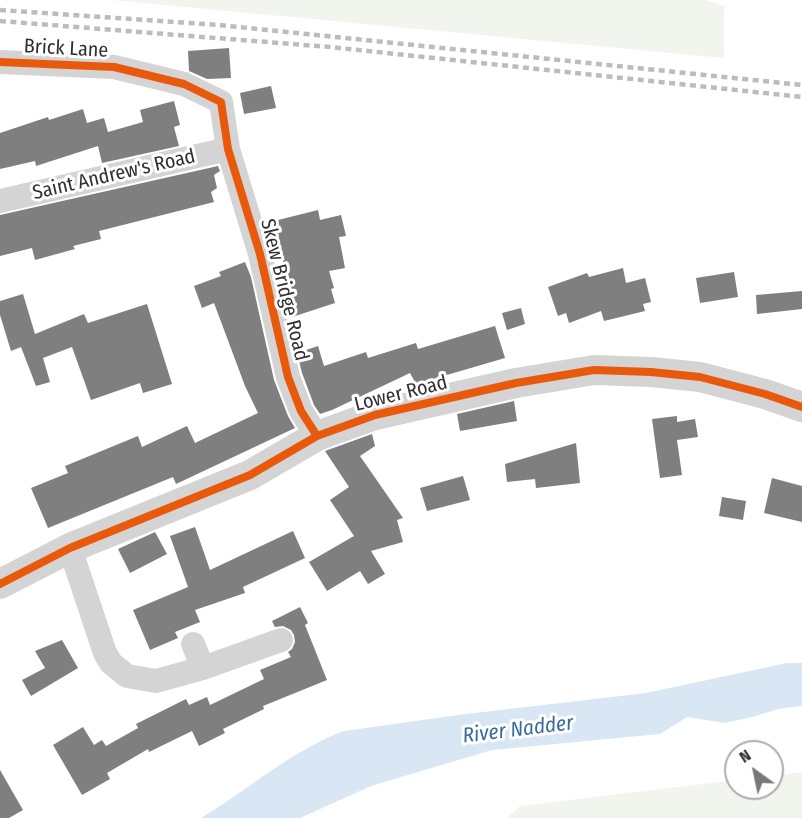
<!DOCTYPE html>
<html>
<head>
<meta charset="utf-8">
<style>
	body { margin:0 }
	#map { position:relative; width:802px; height:818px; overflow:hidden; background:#fff; font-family:"Fira Sans Condensed",sans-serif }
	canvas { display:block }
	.north { position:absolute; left:724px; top:740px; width:60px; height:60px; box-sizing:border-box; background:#fff; border:2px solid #acacac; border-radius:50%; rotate:327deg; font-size:16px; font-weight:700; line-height:24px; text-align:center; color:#303030 }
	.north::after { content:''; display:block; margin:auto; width:21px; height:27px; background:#787878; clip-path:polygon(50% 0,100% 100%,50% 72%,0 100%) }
</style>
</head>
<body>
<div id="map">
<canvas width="802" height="818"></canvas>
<div class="north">N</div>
</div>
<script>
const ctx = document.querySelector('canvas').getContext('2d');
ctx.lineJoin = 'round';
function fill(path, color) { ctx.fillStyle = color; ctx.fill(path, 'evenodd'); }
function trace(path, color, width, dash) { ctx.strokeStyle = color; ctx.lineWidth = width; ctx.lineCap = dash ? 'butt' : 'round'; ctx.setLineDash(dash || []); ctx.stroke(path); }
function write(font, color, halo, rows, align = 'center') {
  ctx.font = font + ' "Fira Sans Condensed",sans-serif'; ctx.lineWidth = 6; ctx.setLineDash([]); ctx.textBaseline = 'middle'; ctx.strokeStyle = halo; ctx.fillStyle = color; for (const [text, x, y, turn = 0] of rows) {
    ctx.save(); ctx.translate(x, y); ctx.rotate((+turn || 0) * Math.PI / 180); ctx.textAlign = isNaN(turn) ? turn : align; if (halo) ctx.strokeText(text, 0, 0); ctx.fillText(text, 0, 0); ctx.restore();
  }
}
const green = new Path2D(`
	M112,0h594l18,6v52z
	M802,772v46h-295l13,-12 216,-26v8h36v-12z`);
const water = new Path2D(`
	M787,663h15v43l-20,2 -30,9 -27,6 -38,-6 -27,17 -168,16 -121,36 -71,32h-99c47,-28 91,-68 143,-87l122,-17 180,-21z`);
const building = new Path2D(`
	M229,48l2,30 -24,1 -18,-8 -1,-20z
	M271,86l5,22 -32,6 -4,-21z
	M174,101l6,24 -6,2 5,19 -77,17 -4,-17 -62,20 -1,-5 -35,8v-36l48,-16 1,3 34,-11 4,14 17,-5 4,14 35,-10 -3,-12z
	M218,166l2,5 -6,4 3,13 -6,4 3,10 -115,29 2,8 -28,7 2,3 -40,11 -3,-12 -32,8v-41z
	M318,210l2,10 21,-5 5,21 -7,1 6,31 -16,3 5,17 -3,1 4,14 -46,15 -7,-32 6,-2 -14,-63z
	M245,262l6,15 23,103 14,36 7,12 -119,56 -3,-7 -125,51 -17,-40 37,-15 -3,-7 73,-30 4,11 45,-21 8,17 63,-30 -13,-27 -31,-83 -12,5 -8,-22 27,-10 -2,-4z
	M623,268l3,15 19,-5 6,24 -8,2 2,7 -41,10 -3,-10 -32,12 -3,-10 -8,3 -10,-29 39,-14 2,4z
	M734,272l4,25 -38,6 -4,-25z
	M802,291v18l-45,5 -1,-19z
	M23,294l12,40 49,-20 4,9 59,-19 25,80 -29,9 -3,-10 -49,17 -19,-53 -29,11 7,24 -14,4 -15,-39 -10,4 -11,-36v-14z
	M521,308l4,16 -18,6 -5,-17z
	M495,326l10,32 -89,26 -6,-11 -78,37 -12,4 -6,-9 -12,-32 -5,-20 21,-7 6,20 42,-14 2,6 48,-15 2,6z
	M514,401l3,20 -57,10 -3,-17z
	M677,416v6l18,-3 3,18 -21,3 5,35 -22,3 -8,-59z
	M372,434l3,12 -15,10 43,62 -6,2 6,22 -32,9 14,23 -17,10 -8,-13 -33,20 -18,-29 45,-26 -24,-36 19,-13 -24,-36z
	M576,443l4,40 -44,5 -1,-9 -28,3 -2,-18z
	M463,476l7,24 -43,11 -7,-23z
	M772,478l30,8v36l-38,-9z
	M722,497l24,4 -3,19 -24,-4z
	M195,527l15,43 83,-39 12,27 -62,29 2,6 -50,17 5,12 -25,10 3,6 -28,12 -17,-40 55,-23 -18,-51z
	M155,532l12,22 -37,19 -12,-24z
	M300,607l8,16 -3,2 22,55 -64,26 1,3 -41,20 2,4 -26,13 -7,-15 -43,21 -1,-3 -41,24 3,6 -28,16 -29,-50 30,-18 11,18 8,-5 4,6 32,-18 -2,-4 50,-25 3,6 18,-8 3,8 54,-26 -4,-9 31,-13 -3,-5 4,-3 3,-7 -1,-7 -3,-5 -8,-4 -8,1 -3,-6z
	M62,640l16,28 -47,28 -9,-16 23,-12 -10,-17z
	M0,770l23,40 -14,8h-9z`);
const minor = new Path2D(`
	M0,62l114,5 70,17 37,18 7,47 32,105 28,123 13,34 16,25
	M0,201l228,-52
	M70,548l35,105 6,10 16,13 29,5 47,-13 78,-28
	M193,644l10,24`);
const tertiary = new Path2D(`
	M0,584l70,-36 180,-73 67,-39 58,-21 141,-32 78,-13 57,2 49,5 65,17 37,13`);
const rail = new Path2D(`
	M0,10l219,15 583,60
	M0,21l330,26 472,50`);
const cycleway = new Path2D(`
	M0,62l114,5 70,17 37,18 7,47 32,105 28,123 13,34 16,25
	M0,584l70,-36 180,-73 67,-39 58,-21 141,-32 78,-13 57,2 49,5 65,17 37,13`);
const streetNames = [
	["Brick Lane",66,49,3],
	["Saint Andrew's Road",114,175,-13],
	["Skew Bridge Road",284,290,76],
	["Lower Road",401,394,-14]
];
const waterNames = [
	["River Nadder",518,730,-7]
];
fill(green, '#f1f5ed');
fill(water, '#d9e6f3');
fill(building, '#7f7f7f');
trace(minor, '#d4d4d4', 24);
trace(tertiary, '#d4d4d4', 30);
trace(rail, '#bcbcbc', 4.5, [6, 4.5]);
trace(cycleway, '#e8590c', 8);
write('20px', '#303030', '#fff', streetNames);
write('italic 21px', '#3a6a96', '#fff', waterNames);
</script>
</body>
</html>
